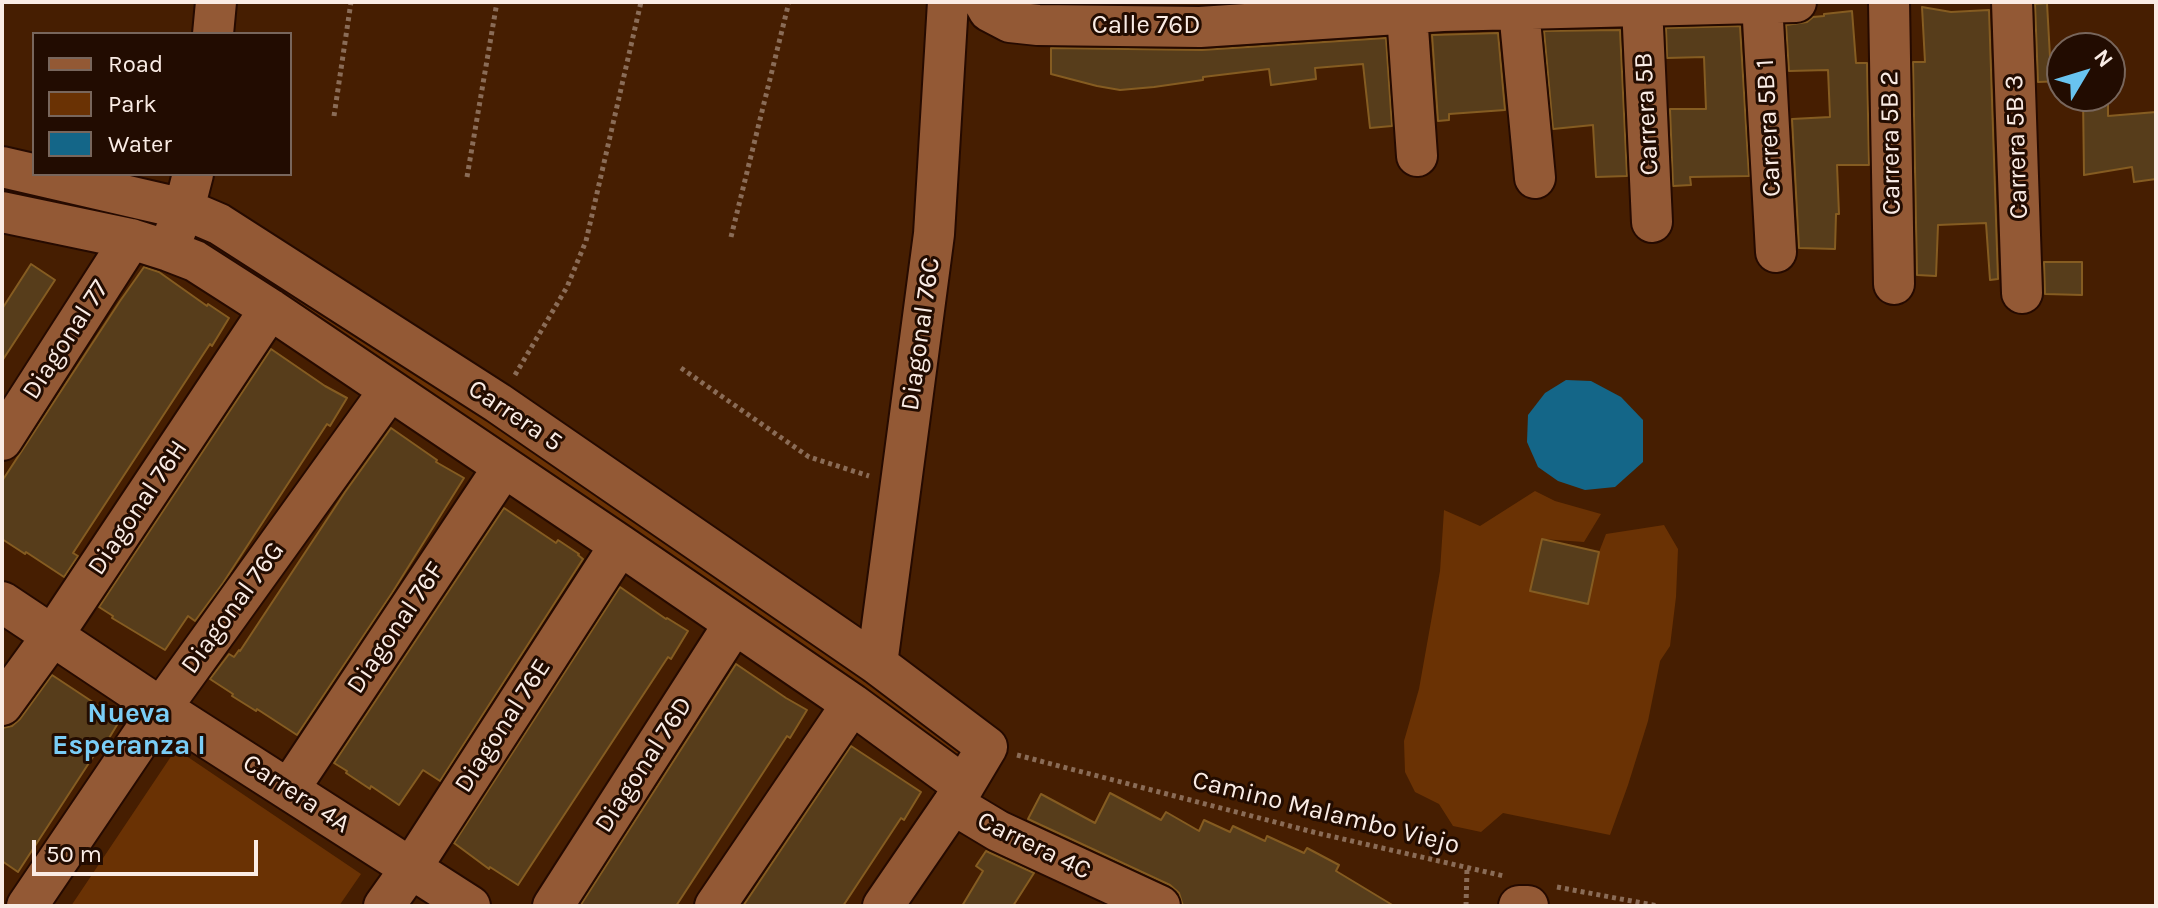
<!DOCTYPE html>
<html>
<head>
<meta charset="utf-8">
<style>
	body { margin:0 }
	#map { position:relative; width:2158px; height:908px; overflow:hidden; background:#461e01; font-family:Karla,sans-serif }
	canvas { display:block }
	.frame { position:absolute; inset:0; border:4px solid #faece5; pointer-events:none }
	.legend { position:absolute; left:32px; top:32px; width:260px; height:144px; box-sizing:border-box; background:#220c01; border:2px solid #78665c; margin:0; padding:10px 14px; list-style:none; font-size:24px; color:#faece5 }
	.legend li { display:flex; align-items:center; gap:16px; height:40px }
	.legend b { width:40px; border:2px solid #78665c }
	.north { position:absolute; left:2046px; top:32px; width:80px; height:80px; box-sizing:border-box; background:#220c01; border:2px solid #78665c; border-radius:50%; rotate:52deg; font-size:22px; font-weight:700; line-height:32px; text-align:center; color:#faece5 }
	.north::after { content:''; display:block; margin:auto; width:28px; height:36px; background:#69c4f0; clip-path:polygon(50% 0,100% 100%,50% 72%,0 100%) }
	.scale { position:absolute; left:32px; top:840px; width:226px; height:36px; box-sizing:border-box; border:4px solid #faece5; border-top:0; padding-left:10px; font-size:24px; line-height:28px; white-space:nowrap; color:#faece5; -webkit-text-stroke:6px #220c01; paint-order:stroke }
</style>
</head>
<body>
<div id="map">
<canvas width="2158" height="908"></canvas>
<div class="frame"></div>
<ul class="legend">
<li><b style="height:10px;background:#935935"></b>Road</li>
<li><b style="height:22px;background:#6a3204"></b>Park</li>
<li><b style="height:22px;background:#146688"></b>Water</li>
</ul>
<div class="north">N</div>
<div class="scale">50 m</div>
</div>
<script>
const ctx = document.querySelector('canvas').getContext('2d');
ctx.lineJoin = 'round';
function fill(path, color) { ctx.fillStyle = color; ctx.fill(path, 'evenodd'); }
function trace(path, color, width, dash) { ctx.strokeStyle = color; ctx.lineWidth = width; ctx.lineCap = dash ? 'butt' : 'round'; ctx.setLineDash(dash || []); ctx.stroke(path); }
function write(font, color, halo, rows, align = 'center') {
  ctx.font = font + ' Karla,sans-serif'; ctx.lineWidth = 6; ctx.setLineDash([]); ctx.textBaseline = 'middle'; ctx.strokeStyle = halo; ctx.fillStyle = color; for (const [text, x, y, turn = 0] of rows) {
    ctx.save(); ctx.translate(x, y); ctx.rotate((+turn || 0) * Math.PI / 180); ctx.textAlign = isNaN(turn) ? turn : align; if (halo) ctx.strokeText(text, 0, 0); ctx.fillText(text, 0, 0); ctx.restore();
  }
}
const green = new Path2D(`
	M208,229l768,518 -12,21 -763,-517z
	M1535,491l20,10 46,13 -17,28 -42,-3 -12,52 57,13 12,-52 7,-18 58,-9 14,24 -2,48 -6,49 -10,15 -12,60 -20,64 -18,50 -107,-22 -22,19 -28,-6 -14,-22 -24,-12 -10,-20 -1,-31 15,-52 21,-118 4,-61 36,16z
	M176,749l185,125 -22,32h-268z`);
const water = new Path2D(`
	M1566,380l25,1 30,16 22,23v42l-28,25 -30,3 -27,-9 -20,-14 -11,-25 1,-27 17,-22z`);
const building = new Path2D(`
	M2047,3l3,54h12v24l-24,1 -3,-78z
	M1922,7l29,5 38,-2 9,269 -8,1 -4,-57 -48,2 -2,51 -19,-1 -4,-213h12z
	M1852,11l4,52h11l2,102h-32l2,49h-3l-1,35 -36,-1 -7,-129 38,-2 -2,-47 -39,1 -3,-46 21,-3 6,-5 11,-1v-2z
	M1740,26l9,150 -59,1 1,8 -18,1 -3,-77h36l-2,-52 -37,1 -1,-30z
	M1620,30l7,146 -31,1 -3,-52 -40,4 -9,-98z
	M1498,33l7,77 -56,4v6l-11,1 -6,-86z
	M1386,38l6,88 -22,2 -7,-64 -48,4 1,11 -45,6 -2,-16 -66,8v3l-49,7 -34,3 -23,-4 -46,-12v-26l151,2z
	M2083,96h25v20l48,-4v67l-22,3 -2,-15 -48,8z
	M2044,262h38v33l-37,-1z
	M31,264l24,16 -53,81v-52z
	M144,267l15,5 48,34 1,-2 21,14 -17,28 -2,-2 -137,209 5,3 -14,21 -38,-25 -1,2 -23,-15v-58l118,-180z
	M271,349l54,37 22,12 -17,28 -3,-2 -104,159 -28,38 -7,-5 -23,34 -53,-32 1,-2 -14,-9z
	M391,428l46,32 -1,2 28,16 -72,115 -95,142 -40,-26 -1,2 -24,-15 1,-2 -23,-15 19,-25 5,3 5,-7 1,1 105,-159z
	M504,508l52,35 2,-3 21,14 -1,1 5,4 -143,222 -17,-11 -24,35 -28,-19 -1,3 -24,-16 1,-2 -13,-8z
	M1542,539l57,13 -11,52 -58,-13z
	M620,587l46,32 1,-1 21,13 -17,28 -3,-2 -150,228 -28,-18 -1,2 -35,-26z
	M736,664l50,34 21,12 -17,28 -3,-2 -111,170h-96z
	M52,675l68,45 -17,28 -3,-2 -82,126 -16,-11v-133l10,-2 8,-7z
	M851,746l70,46 -17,28 -3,-2 -58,88h-100z
	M1110,793l51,27 5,-8 33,19 5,-11 26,12 3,-6 32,15 2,-5 37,17 3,-5 32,17 -3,6 58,35h-211l-4,-13 -9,-8 -142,-66 13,-25 54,29z
	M986,851l48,22 -21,33h-51l21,-35 -7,-5z`);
const path = new Path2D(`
	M334,116l17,-114
	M467,177l30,-175
	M731,237l58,-235
	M681,368l128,89 60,19
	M515,375l52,-88 19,-46 55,-239
	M1017,755l300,78 187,43
	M1557,887l101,19
	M1466,906l1,-37`);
const minor = new Path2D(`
	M984,2l5,9 21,11 28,3 162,2 243,-16 353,-9
	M1889,2l5,282
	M2012,2l10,291
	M1762,3l14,249
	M1642,6l10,216
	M1519,10l16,168
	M1407,14l10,142
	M213,34l3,-32
	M2,167l182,42 35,15 279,179 379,261 110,83 -34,57 -70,102
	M2,212l129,27 38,12 26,10 75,48 350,236 232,159 112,82
	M174,235l10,-26 9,-35
	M2,440l129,-201
	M2,602l159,106 309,198
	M877,664l57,-430 14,-232
	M2,705l51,-70 217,-326
	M289,789l214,-321
	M953,804l45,27 162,75
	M27,906l134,-198 228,-317
	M384,906l27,-38 209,-323
	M553,906l181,-282
	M715,906l137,-202
	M1519,906h9`);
const streetNames = [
	["Calle 76D",1146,26],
	["Carrera 5B",1647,114,-93],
	["Carrera 5B 1",1769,128,-93],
	["Carrera 5B 2",1891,143,-91],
	["Carrera 5B 3",2017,147,-92],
	["Diagonal 76C",921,334,-82],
	["Diagonal 77",66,340,-57],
	["Carrera 5",515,416,34],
	["Diagonal 76H",138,508,-56],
	["Diagonal 76G",233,608,-54],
	["Diagonal 76F",396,628,-56],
	["Diagonal 76E",503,726,-57],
	["Diagonal 76D",644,765,-57],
	["Carrera 4A",296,794,33],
	["Camino Malambo Viejo",1326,813,14],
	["Carrera 4C",1034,846,26]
];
const neighbourhoodNames = [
	["Nueva",129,714],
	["Esperanza I",129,746]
];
fill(green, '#6a3204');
fill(water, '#146688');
fill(building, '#573d1b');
trace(building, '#855c21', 2);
trace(minor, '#250a00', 44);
trace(path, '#8a6c57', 5, [4, 4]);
trace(minor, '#935935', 40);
write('26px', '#faece5', '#220c01', streetNames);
write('bold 28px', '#7acdf6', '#220c01', neighbourhoodNames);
</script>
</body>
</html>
